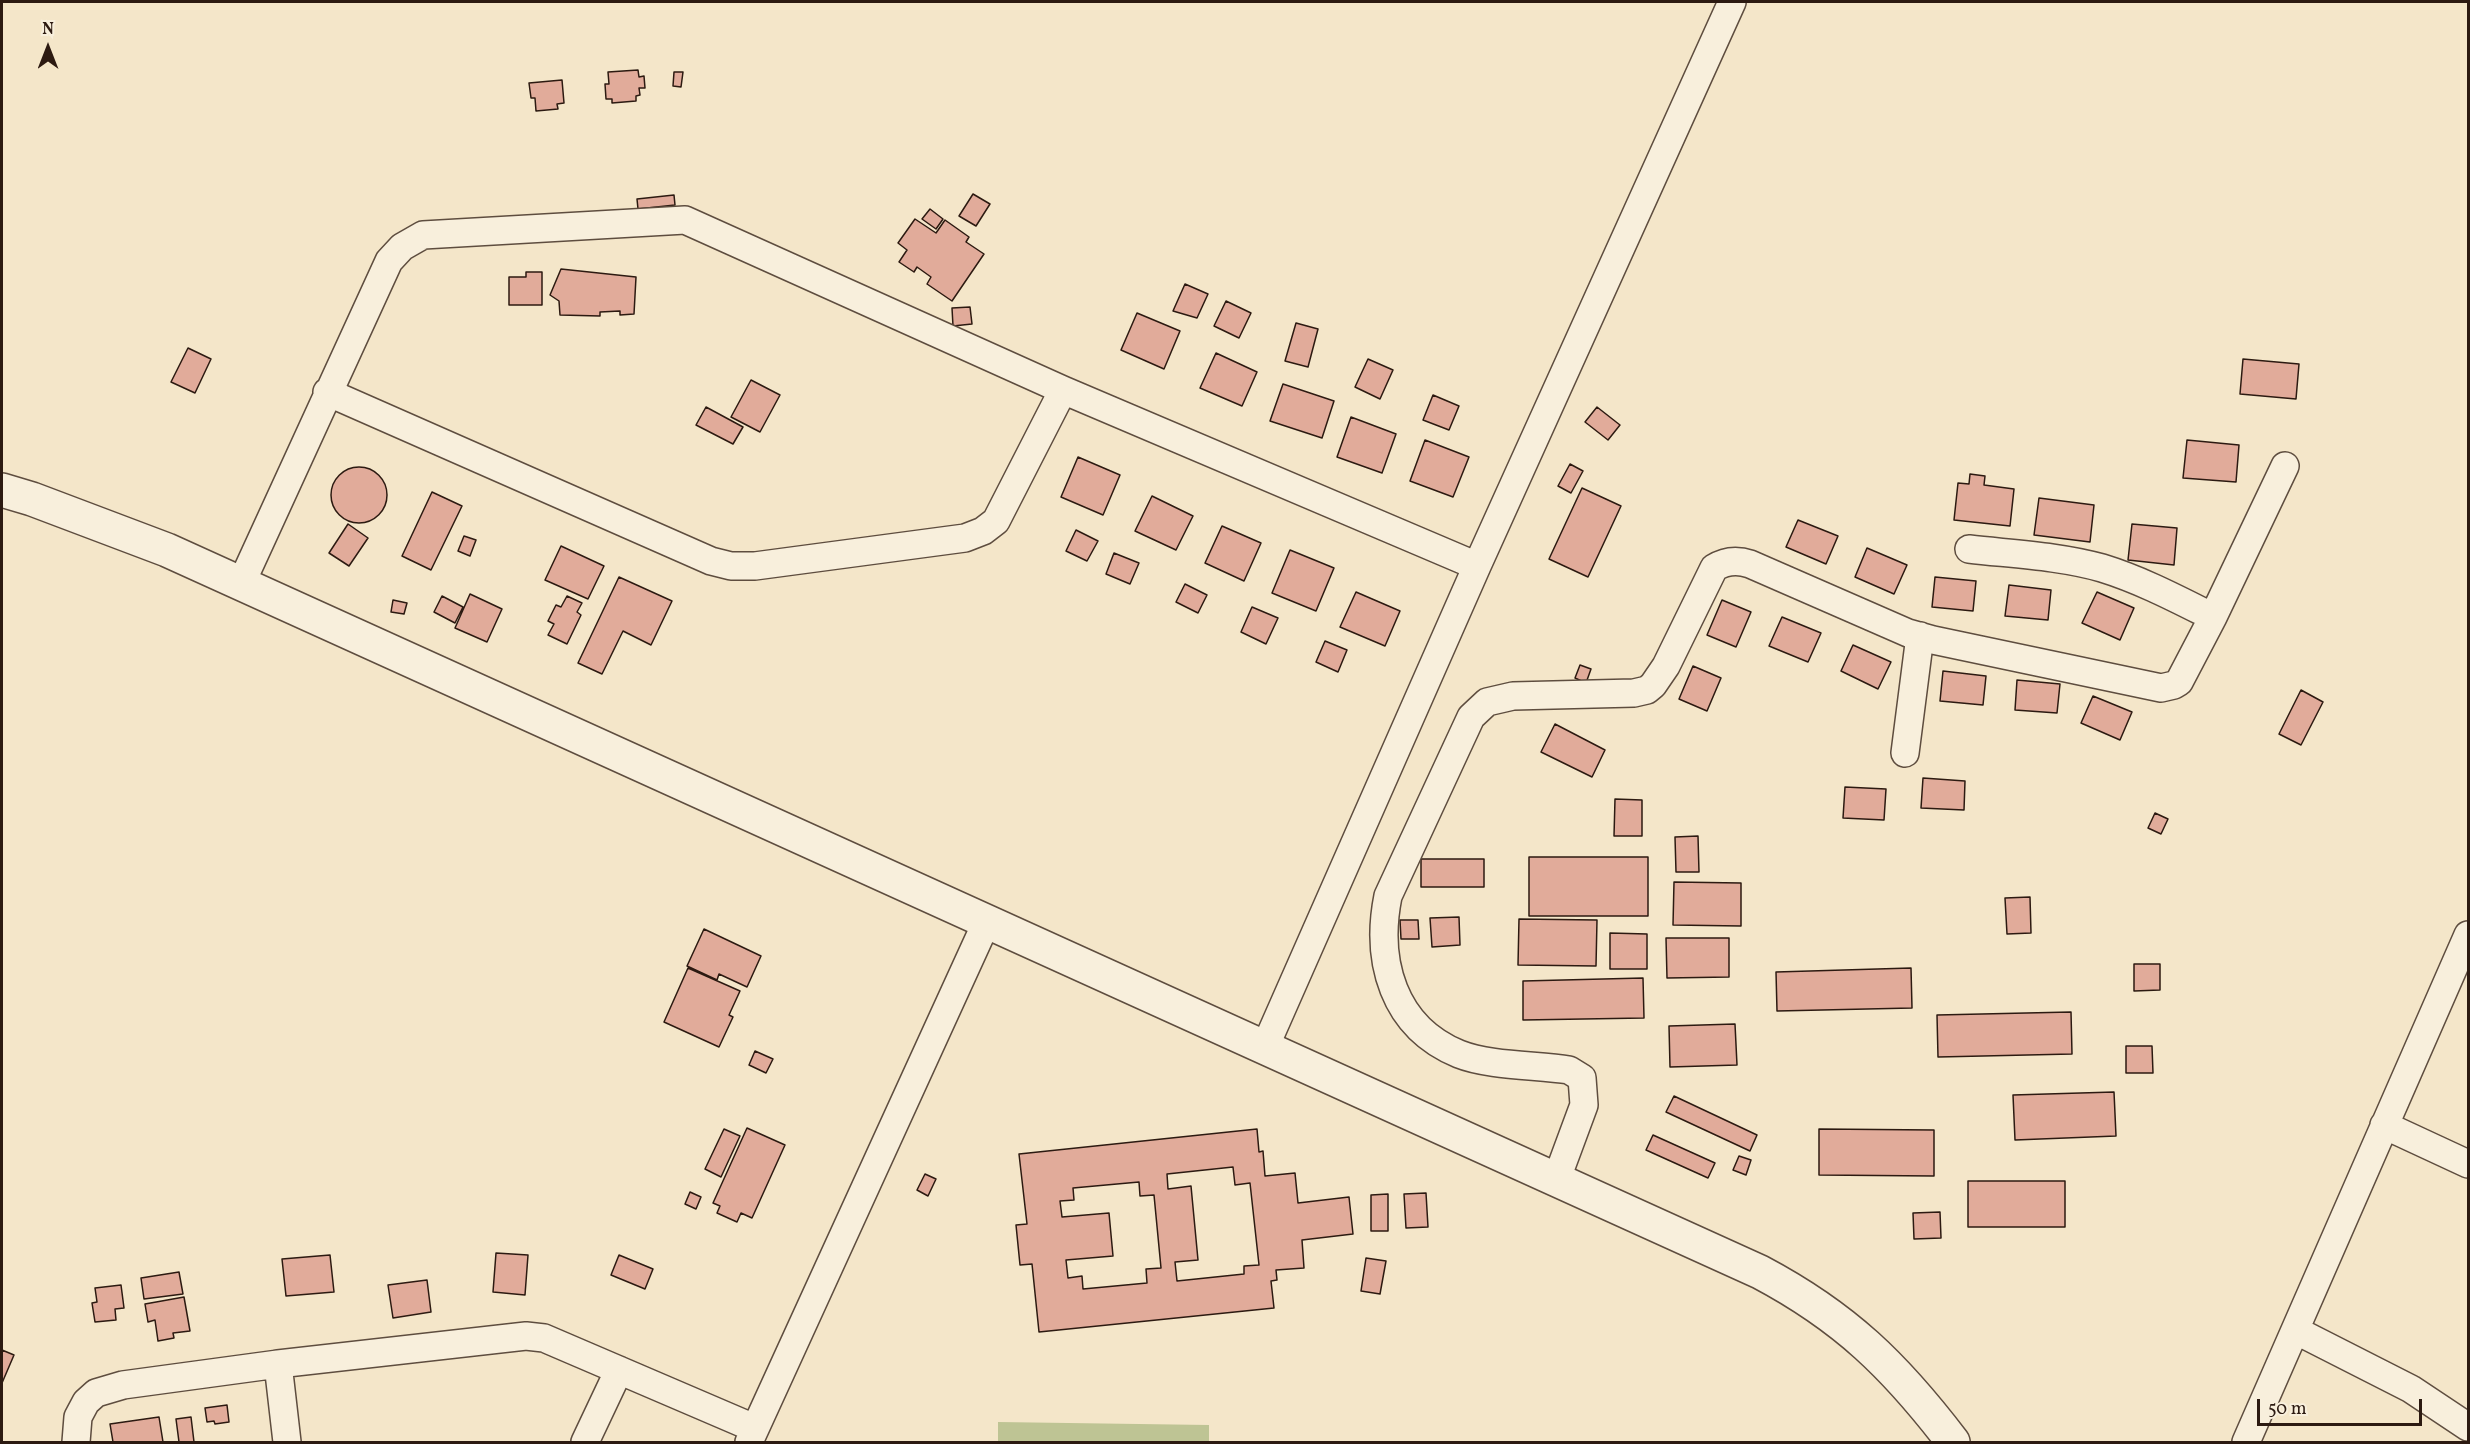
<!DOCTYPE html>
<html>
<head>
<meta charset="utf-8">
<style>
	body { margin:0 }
	#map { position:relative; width:2470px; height:1444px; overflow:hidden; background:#f4e6c9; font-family:Vollkorn,serif }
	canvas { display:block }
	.frame { position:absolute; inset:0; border:3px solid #2c1a11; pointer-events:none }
	.north { position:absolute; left:18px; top:18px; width:60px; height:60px; -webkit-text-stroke:4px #f8efdc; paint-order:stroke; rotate:0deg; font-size:16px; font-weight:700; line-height:24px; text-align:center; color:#2c1a11 }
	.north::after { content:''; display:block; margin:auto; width:21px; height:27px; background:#2c1a11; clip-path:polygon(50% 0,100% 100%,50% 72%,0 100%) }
	.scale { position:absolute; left:2257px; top:1399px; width:165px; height:27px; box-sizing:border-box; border:3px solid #2c1a11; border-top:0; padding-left:8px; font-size:18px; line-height:21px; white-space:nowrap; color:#2c1a11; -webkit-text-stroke:4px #f8efdc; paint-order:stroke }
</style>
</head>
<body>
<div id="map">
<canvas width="2470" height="1444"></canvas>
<div class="frame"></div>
<div class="north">N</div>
<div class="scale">50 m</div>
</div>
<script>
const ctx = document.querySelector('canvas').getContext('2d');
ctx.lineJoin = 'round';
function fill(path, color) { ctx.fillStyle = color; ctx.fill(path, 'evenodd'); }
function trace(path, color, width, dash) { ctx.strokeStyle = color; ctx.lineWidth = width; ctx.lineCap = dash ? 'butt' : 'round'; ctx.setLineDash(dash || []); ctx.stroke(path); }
const green = new Path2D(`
	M998,1422l211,3v17h-211z`);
const building = new Path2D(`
	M638,70l1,7 5,-1 1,12h-6l1,7 -4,1v5l-24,2v-4h-6l-1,-15h4l-1,-12z
	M674,72h9l-2,15 -8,-1z
	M562,80l2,23 -7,1 1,5 -22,2 -1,-13h-4l-2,-15z
	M973,194l17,10 -14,22 -17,-10z
	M674,195l1,10 -37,4 -1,-10z
	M930,209l13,10 -7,10 -14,-10z
	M915,219l21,14 9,-13 24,17 -3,5 18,12 -32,47 -25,-17 4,-7 -14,-10 -3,5 -15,-10 8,-12 -9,-7z
	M561,269l75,8 -2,37 -14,1v-4l-20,1v4l-40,-1 -1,-14 -9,-6z
	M526,272h16v33h-33v-28h17z
	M1185,284l23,10 -11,24 -24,-7z
	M1226,301l25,12 -12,25 -25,-12z
	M970,307l2,17 -19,2 -1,-18z
	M1137,313l43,18 -16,38 -43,-19z
	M1296,323l22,6 -10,38 -23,-6z
	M188,348l23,11 -16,34 -24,-11z
	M1216,353l41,19 -15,34 -42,-18z
	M1368,359l25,11 -13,29 -25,-12z
	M2243,359l56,5 -3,35 -56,-5z
	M751,380l29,15 -20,37 -29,-15z
	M1283,384l51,17 -12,37 -52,-17z
	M1433,395l26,11 -10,24 -26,-10z
	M706,407l37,20 -10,17 -37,-19z
	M1597,407l23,18 -12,15 -23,-18z
	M1351,417l45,17 -14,39 -45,-16z
	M1425,440l44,17 -16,40 -43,-16z
	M2187,440l52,5 -3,37 -53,-4z
	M1078,457l42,18 -17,40 -42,-18z
	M1570,464l13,7 -12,22 -13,-7z
	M331 495a28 28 0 1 1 56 0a28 28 0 1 1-56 0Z
	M1970,474l15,2 -1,9 30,4 -4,37 -56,-6 4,-37 11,1z
	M1582,488l39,18 -33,71 -39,-18z
	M432,492l30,14 -31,64 -29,-14z
	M1152,496l41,20 -17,34 -41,-19z
	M2039,498l55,7 -4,37 -56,-7z
	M1798,520l40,16 -12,28 -40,-17z
	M348,524l20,14 -19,28 -20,-13z
	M2132,524l45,4 -3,37 -46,-5z
	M1222,526l39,17 -17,38 -39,-18z
	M1076,530l22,11 -11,20 -21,-10z
	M464,536l12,4 -6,16 -12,-5z
	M561,546l43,20 -16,33 -43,-19z
	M1867,548l40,17 -13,29 -39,-17z
	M1290,550l44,18 -18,43 -44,-18z
	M1114,553l25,10 -9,21 -24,-10z
	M619,577l53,24 -21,44 -28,-14 -21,43 -24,-11z
	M1935,577l41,4 -3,30 -41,-4z
	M1185,584l22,11 -9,18 -22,-11z
	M2009,585l42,5 -3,30 -43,-4z
	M1356,592l44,19 -15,35 -45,-19z
	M2097,592l37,16 -14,32 -38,-17z
	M470,594l32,15 -15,33 -32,-14z
	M442,596l21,11 -8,16 -21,-11z
	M567,596l15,7 -5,9 4,3 -14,29 -19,-9 6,-11 -6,-3 8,-16 5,2z
	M393,600l14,3 -3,11 -13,-2z
	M1722,600l29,12 -15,35 -29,-12z
	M1252,607l26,11 -12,26 -25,-12z
	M1782,617l39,16 -13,29 -39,-16z
	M1325,641l22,9 -9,22 -22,-10z
	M1853,645l38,17 -13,27 -37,-18z
	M1580,665l11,4 -5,14 -11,-5z
	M1693,666l28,12 -14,33 -28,-12z
	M1943,671l43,5 -3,29 -43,-4z
	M2017,680l43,4 -3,29 -42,-3z
	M2301,690l22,12 -22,43 -22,-11z
	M2093,696l39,16 -12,28 -39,-17z
	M1555,724l50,26 -13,27 -51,-25z
	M1923,778l42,3 -1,29 -43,-2z
	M1845,787l41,2 -2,31 -41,-2z
	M1615,799l27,1v36h-28z
	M2155,813l13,6 -7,15 -13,-6z
	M1698,836l1,36h-23l-1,-35z
	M1529,857h119v59h-119z
	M1421,859h63v28h-63z
	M1674,882l67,1v43l-68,-1z
	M2030,897l1,36 -24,1 -2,-36z
	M1459,917l1,28 -28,2 -2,-29z
	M1519,919l78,1 -1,46 -78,-1z
	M1400,920h18l1,19h-18z
	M704,929l57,27 -14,31 -28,-13 -2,6 -30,-14z
	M1610,933l37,1v35h-37z
	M1666,938h63v39l-62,1z
	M2134,964h26v26l-26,1z
	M688,968l52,23 -11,24 4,2 -14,30 -55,-25z
	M1911,968l1,40 -135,3 -1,-39z
	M1643,978l1,40 -121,2v-39z
	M2071,1012l1,42 -134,3 -1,-42z
	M1735,1024l2,41 -67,2 -1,-41z
	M2126,1046h26l1,27h-27z
	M755,1051l18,8 -7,14 -17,-8z
	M2114,1092l2,44 -101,4 -2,-45z
	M1674,1096l83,39 -7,16 -84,-39z
	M747,1128l38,17 -33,73 -11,-5 -4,9 -20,-9 3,-7 -7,-3z
	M724,1129l16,7 -19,41 -16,-8z
	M1257,1129l2,23 4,-1 2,25 30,-3 3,30 51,-6 4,37 -51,6 2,28 -28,2 1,10 -6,1 3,27 -235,24 -7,-68 -12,1 -4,-40 11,-1 -8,-70zM1233,1167l2,18 15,-2 9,82 -15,1v8l-67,7 -2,-19 23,-2 -7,-74 -23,3 -1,-15zM1139,1182l1,14 14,-1 7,73 -15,1 1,14 -64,6 -1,-13 -14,2 -2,-18 47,-4 -4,-43 -47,4 -2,-16 14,-1 -1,-12z
	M1819,1129l115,1v46l-115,-1z
	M1653,1135l62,28 -7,15 -62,-28z
	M1739,1156l12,4 -5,15 -13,-5z
	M925,1174l11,5 -8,17 -11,-6z
	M1968,1181h97v46h-97z
	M690,1192l11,5 -5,12 -11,-5z
	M1426,1193l2,34 -22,1 -2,-34z
	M1388,1194v37h-17v-36z
	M1940,1212l1,26 -27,1 -1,-26z
	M496,1253l32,2 -3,40 -32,-3z
	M330,1255l4,37 -48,4 -4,-37z
	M619,1255l34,14 -8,20 -34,-14z
	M1366,1258l20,3 -6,33 -19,-3z
	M179,1272l4,22 -39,5 -3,-21z
	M427,1280l4,32 -38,6 -5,-33z
	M121,1285l3,23 -9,1 1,11 -21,2 -3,-19 5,-1 -2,-14z
	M184,1297l6,34 -17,2 1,5 -16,3 -3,-21 -7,2 -3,-18z
	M2,1350l12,5 -12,28z
	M227,1405l2,17 -14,2 -1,-3 -7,1 -2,-14z
	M159,1417l4,25h-50l-3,-18z
	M191,1417l3,25h-15l-3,-23z`);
const minor = new Path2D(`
	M327,392l384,169 20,5h24l210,-28 18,-7 13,-10 67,-131
	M1969,549c43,5 91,7 133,19 39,12 75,31 111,49
	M241,584l148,-323 13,-14 21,-12 262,-15 378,170 414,176
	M1905,753l15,-117
	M1265,1047l212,-481 255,-564
	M2384,1125l84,39
	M1557,1178l27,-73 -2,-27 -13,-8c-32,-5 -80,-4 -110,-16 -66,-27 -84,-93 -71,-158l83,-179 16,-15 26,-6 121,-3 13,-3 6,-5 13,-19 48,-98c11,-7 24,-8 36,-4l158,69 25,7 228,48 13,-3 5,-3 34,-65 72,-151
	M2295,1330l116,59 57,38
	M278,1364l9,78
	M76,1442l2,-25 8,-15 10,-9 27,-8 155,-21 248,-28 18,2 210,90
	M585,1442l34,-72
	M749,1442l238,-521
	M2246,1442l222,-507`);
const tertiary = new Path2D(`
	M2,490l30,9 135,51 1593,722c85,45 135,94 193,170`);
fill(green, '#bec494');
fill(building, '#e1ab9a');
trace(building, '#2c1a11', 1.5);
trace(minor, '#5e4d3f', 30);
trace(tertiary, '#5e4d3f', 36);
trace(minor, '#f8efdc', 27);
trace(tertiary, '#f8efdc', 33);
</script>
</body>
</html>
